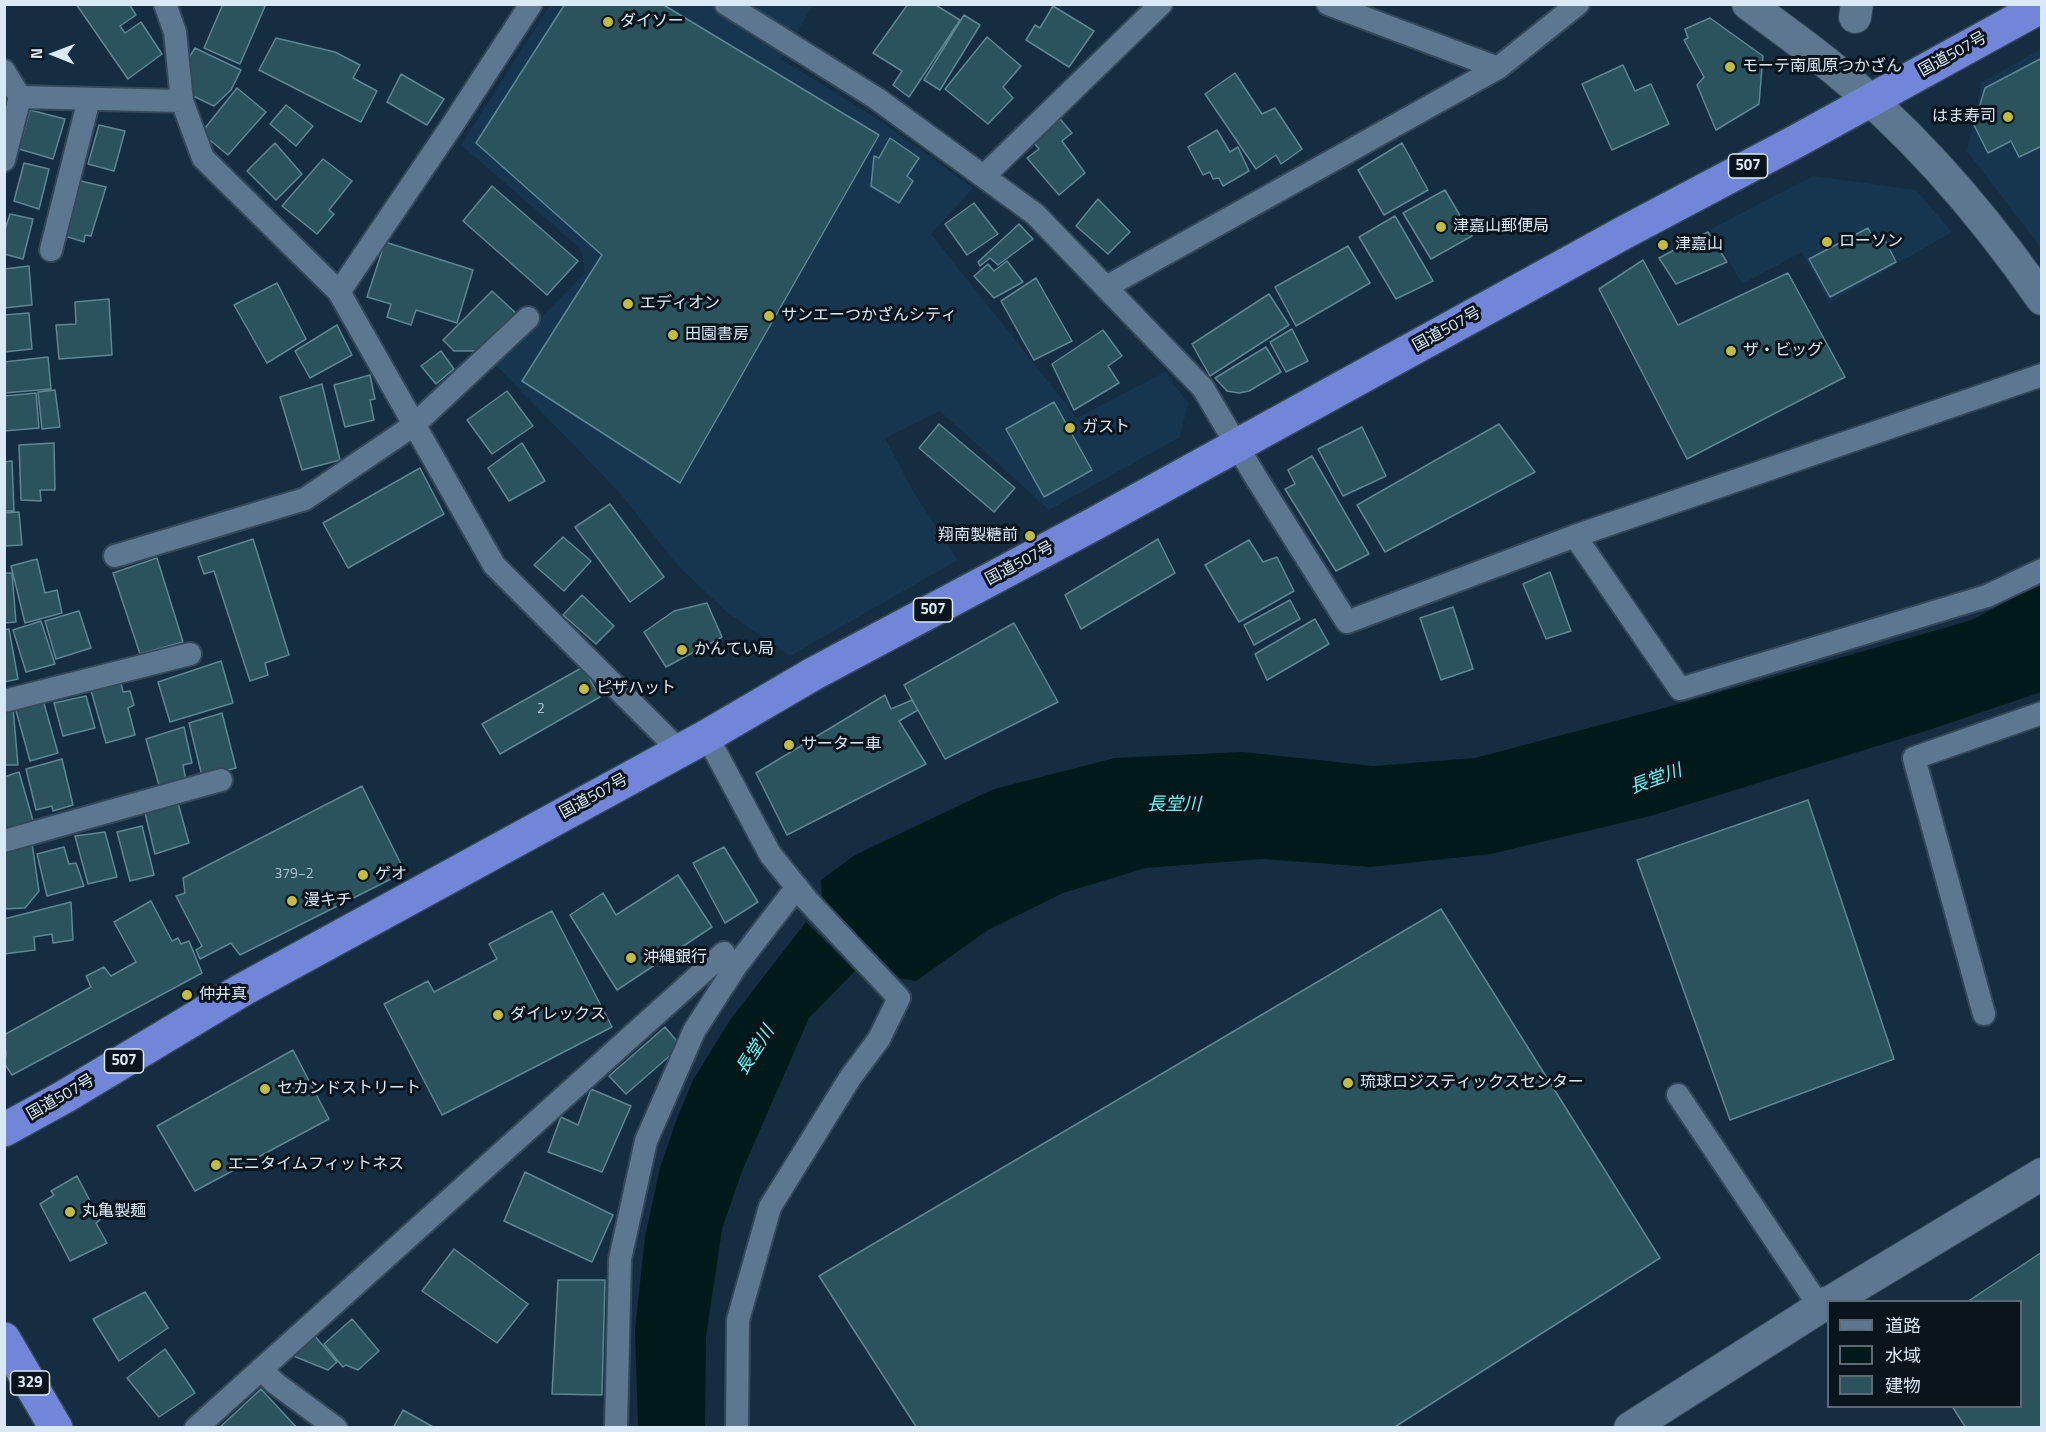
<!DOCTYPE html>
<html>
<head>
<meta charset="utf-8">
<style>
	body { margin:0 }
	#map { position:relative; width:2046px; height:1432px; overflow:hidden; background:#142d41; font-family:"Titillium Web","Noto Sans JP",sans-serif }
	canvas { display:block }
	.frame { position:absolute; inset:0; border:6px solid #dae9f6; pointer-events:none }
	.legend { position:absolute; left:1827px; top:1300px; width:195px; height:108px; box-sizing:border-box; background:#0a141d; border:2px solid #5d6974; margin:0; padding:8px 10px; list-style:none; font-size:18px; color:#dae9f6 }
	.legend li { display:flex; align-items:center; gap:12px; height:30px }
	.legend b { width:30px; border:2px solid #5d6974 }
	.north { position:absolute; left:24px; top:24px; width:60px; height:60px; -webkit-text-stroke:4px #0a141d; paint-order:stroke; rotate:271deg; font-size:16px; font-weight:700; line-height:24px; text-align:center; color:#dae9f6 }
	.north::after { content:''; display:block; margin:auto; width:21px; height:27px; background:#dae9f6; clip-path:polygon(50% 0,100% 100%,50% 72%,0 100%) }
</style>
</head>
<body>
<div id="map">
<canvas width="2046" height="1432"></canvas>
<div class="frame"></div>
<ul class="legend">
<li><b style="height:8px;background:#5c778f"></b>道路</li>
<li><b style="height:16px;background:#001a19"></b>水域</li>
<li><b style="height:16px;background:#2b535d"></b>建物</li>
</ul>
<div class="north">N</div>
</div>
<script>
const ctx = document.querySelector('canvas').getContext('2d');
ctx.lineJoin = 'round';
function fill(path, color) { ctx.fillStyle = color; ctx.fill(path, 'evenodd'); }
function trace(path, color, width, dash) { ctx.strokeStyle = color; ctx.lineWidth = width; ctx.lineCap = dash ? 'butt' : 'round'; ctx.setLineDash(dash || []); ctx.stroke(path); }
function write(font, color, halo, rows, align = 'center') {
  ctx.font = font + ' "Titillium Web","Noto Sans JP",sans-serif'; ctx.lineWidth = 6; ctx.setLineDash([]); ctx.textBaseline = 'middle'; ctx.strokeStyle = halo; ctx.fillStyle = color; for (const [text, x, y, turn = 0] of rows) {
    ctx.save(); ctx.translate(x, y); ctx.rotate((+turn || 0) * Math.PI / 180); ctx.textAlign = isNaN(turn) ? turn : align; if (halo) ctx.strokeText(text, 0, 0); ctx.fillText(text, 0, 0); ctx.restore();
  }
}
const built = new Path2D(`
	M550,5h263l-32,54 101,63 91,66 -42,46 146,184 88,-46 23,31 -8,34 -131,73 -109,-99 -55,27 29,55 44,67 -168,96 -62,-43 -49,-46 -61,-76 -123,-127 90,-91 -4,-24 -120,-104z
	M2041,49v199l-74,-97 15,-69z
	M1813,176l103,14 36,42 -123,71 -27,-51 -60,32 -31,-55z`);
const water = new Path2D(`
	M2041,583v109l-112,38 -275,85 -163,39 -121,13 -107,-8 -117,9 -83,25 -75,37 -72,51 -17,-3 -77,-80 -1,-18 34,-25 139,-66 121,-31 128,-6 130,14 102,-8 197,-52 300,-86z
	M806,922l49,49 -46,47 -67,153 -20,58 -16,108 -1,90h-67l-3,-97 10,-93 15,-69 16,-47 17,-41 37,-60z`);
const building = new Path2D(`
	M76,4h53l7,11 -16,11 5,7 16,-11 21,32 -34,25z
	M223,4h43l-26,60 -36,-16z
	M565,4h97l217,131 -199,348 -158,-102 80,-126 -126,-112z
	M908,4h26l26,16 -51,77 -16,-12 9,-14 -29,-18z
	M1053,6l41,25 -25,36 -43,-27 9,-15 5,3z
	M964,15l16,10 -40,65 -16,-10z
	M1710,18l53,38 -4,48 -43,26 -19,-45 7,-8 -20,-37 4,-2 -3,-9z
	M987,37l34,29 -18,21 10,11 -25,26 -43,-35z
	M276,38l59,14 25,13 -7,13 24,13 -16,31 -102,-52z
	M195,48l46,22 -10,20 -17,16 -23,-11 -3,-36z
	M2042,58v88l-23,11 -8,-16 -23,12 -14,-28 11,-37z
	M1623,65l12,26 16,-7 18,40 -57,26 -30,-66z
	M1235,73l27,41 13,-6 27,41 -21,15 -5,-9 -20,14 -51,-75z
	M401,74l43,25 -17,26 -40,-23z
	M237,88l29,24 -38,43 -27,-22z
	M286,105l27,21 -17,20 -26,-22z
	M30,110l35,9 -12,40 -34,-10z
	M1055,113l17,20 -10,8 23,32 -26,22 -32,-37 12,-9 -9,-11z
	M99,125l26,6 -11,40 -26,-7z
	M1217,130l13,22 8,-5 11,24 -26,15 -4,-8 -6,1 -3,-7 -7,3 -15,-28z
	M890,138l29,20 -12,18 6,5 -14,22 -28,-17 3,-30 5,2z
	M275,143l27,31 -26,26 -29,-29z
	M1402,143l26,47 -44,25 -26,-45z
	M323,159l29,22 -23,29 5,4 -17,20 -35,-28z
	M24,163l25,6 -10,40 -25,-8z
	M81,181l25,6 -15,49 -6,-1 -1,7 -19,-6z
	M492,186l86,75 -31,34 -84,-74z
	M1445,190l27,46 -41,23 -28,-46z
	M1098,199l32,33 -22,22 -32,-28z
	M974,203l24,31 -31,21 -22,-31z
	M10,214l23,5 -10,40 -19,-5v-21z
	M1395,216l38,65 -37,18 -37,-62z
	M1019,224l14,15 -35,26 -8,-7 -10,8 -2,-4z
	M1868,228l8,15 8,-5 12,24 -66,35 -21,-38z
	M1708,232l19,30 -51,22 -17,-26z
	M385,242l88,28 -16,53 -41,-13 -5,15 -24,-8 4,-13 -24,-7z
	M1348,246l22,37 -74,43 -21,-39z
	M1643,260l35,65 110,-52 57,104 -158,82 -88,-170z
	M1007,261l16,21 -29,16 -20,-22 14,-12 6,7z
	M29,266l3,39 -28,3v-39z
	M1036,278l36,63 -38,19 -33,-59z
	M277,283l29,56 -39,24 -33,-58z
	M492,291l26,24 -39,36h-25l-11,-11z
	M1269,294l20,31 -79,51 -18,-32z
	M109,299l3,56 -53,4 -3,-34 20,-1 -1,-22z
	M29,313l3,36 -28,3v-37z
	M337,325l15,30 -42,23 -15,-27z
	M1292,329l16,32 -22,11 -16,-30z
	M1103,330l19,26 -14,10 11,17 -45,27 -22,-46z
	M1266,347l15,25 -32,19 -10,2 -12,-2 -12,-13z
	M441,351l13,18 -18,15 -15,-18z
	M48,357l3,32 -47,4v-31z
	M370,375l5,24 -5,1 4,20 -29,7 -11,-42z
	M322,384l18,76 -38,10 -22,-73z
	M55,390l5,37 -18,2 -4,-37z
	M507,391l26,35 -41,28 -25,-34z
	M36,393l3,35 -35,3v-35z
	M1054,402l38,68 -48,27 -38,-68z
	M939,424l76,64 -21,24 -75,-64z
	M1499,424l36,48 -150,80 -28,-47z
	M1362,427l24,49 -43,20 -25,-47z
	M54,443l1,47h-15l1,11 -20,-1 -2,-55z
	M522,443l23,38 -36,20 -21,-33z
	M1312,456l57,98 -33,17 -51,-82 10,-5 -7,-14z
	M12,461l2,50h-10v-49z
	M420,468l24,46 -96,54 -25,-45z
	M610,504l54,73 -34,25 -55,-75z
	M19,512l3,33 -18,1v-33z
	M563,537l28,24 -27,30 -30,-26z
	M253,539l36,116 -24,8 3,12 -18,6 -36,-110 -10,3 -6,-17z
	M1158,539l17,34 -94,56 -16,-34z
	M1249,540l14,22 14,-5 17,34 -55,31 -34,-57z
	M157,558l26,84 -43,12 -27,-81z
	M37,559l8,34 12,-3 5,23 -37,10 -14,-57z
	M1550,572l21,59 -25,8 -23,-55z
	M4,573h8l4,49 -12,1z
	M582,595l32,31 -18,18 -33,-29z
	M1290,600l10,19 -46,26 -10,-20z
	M707,603l15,34 -56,30 -22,-35 30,-21z
	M1453,607l20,62 -32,11 -21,-62z
	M79,611l12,37 -35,11 -11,-38z
	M1315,619l14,25 -62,36 -12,-26z
	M41,621l14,43 -29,8 -13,-42z
	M1014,623l44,79 -113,57 -41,-74z
	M9,629l9,50 -14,3v-52z
	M221,661l12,42 -63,19 -12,-40z
	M583,667l17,30 -100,57 -18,-30z
	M120,678l3,14 7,-1 4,14 -6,3 7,27 -29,8 -16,-56z
	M885,695l6,14 21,-9 6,10 -19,11 27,43 -139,71 -31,-62z
	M86,696l9,32 -32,8 -9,-33z
	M43,700l15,53 -28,8 -15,-54z
	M13,708l5,57h-14v-54z
	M222,713l14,55 -34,8 -13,-53z
	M184,727l8,36 -9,2 3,16 -26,8 -14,-50z
	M62,759l11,46 -20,6 -1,-5 -16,4 -10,-41z
	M19,772l15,52 -30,7v-54z
	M362,786l43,86 -165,83 -9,-12 -31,16 -4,-9 6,-4 -26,-50 9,-3 -2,-15z
	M1808,800l86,259 -164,61 -93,-260z
	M178,803l11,40 -34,11 -10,-41z
	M142,826l12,49 -24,6 -13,-49z
	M105,832l12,45 -29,7 -13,-48z
	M32,843l7,48 -14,17 -21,1v-58z
	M64,847l5,17 7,-1 8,23 -37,10 -10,-42z
	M724,847l34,55 -33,21 -32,-60z
	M678,875l34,52 -95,63 -47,-75 33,-22 13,22z
	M151,901l21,40 6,-3 3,6 8,-3 13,32 -190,102 -8,-12 2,-9 -2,-19 87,-48 -5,-11 18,-9 7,9 25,-14 -22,-40z
	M71,902l2,38 -20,3 -1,-9 -18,3 1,13 -31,4v-35z
	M1441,909l219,349 -267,170h-476l-98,-152z
	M552,911l60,116 -170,88 -58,-111 44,-23 6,11 63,-33 -8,-15z
	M665,1027l16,19 -55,48 -17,-18z
	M293,1050l36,69 -134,72 -38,-65z
	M591,1089l40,17 -29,66 -54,-20 13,-35 17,8z
	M525,1172l88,43 -21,47 -88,-41z
	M77,1176l23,44 -4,3 11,20 -37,18 -30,-57 14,-9 -3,-4z
	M454,1249l74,55 -31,39 -75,-52z
	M2042,1252v176h-76l-14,-22h68v-104h-53z
	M558,1280h47l-3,115 -50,-1z
	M145,1292l23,36 -49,33 -26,-42z
	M352,1319l27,32 -21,19 -12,-5 -3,2 -19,-23z
	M313,1334l24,28 -9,8 -37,-15z
	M165,1349l30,44 -36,24 -32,-39z
	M261,1389l36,39h-78z
	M403,1410l32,18h-42z`);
const street = new Path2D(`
	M165,4l10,28 7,69 21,57 136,134 155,273 185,185
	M726,4l150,94 159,116 168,174 52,88 92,146 228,-86 467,-161
	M1328,4l170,64
	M4,71l16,26 162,4
	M4,160l16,-63
	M984,176l177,-172
	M51,250l38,-151
	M1106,287l392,-219 80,-64
	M339,292l114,-168 78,-120
	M1575,536l105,153 307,-93 55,-26
	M115,556l190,-57 109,-74 114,-107
	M4,701l186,-47
	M707,736l63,118 37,46 92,98 -20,41 -29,39 -80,129 -32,113 -1,108
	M4,841l217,-61
	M1984,1014l-70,-256 128,-45
	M1678,1095l142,212
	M261,1369l14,14 61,45
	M196,1428l528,-475
	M616,1428l4,-169 26,-118 48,-110 42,-65 61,-79`);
const secondary = new Path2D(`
	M1748,4c27,20 54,39 80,60 84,67 153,147 214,235
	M1855,17l2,-13
	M1830,1302l212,-128
	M1630,1428l198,-126`);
const highway = new Path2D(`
	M4,1130l60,-33 178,-107 465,-254 106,-62 281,-150 531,-292 168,-89 249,-137
	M4,1339l52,89`);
const markers = [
	[608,22,6,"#c2bd3f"],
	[1730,67,6,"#c2bd3f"],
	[2008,117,6,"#c2bd3f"],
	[1441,227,6,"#c2bd3f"],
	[1827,242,6,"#c2bd3f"],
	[1663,245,6,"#c2bd3f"],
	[628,304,6,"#c2bd3f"],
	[769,316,6,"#c2bd3f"],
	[673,335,6,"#c2bd3f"],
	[1731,351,6,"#c2bd3f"],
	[1070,428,6,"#c2bd3f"],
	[1030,536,6,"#c2bd3f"],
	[682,650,6,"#c2bd3f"],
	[584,689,6,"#c2bd3f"],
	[789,745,6,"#c2bd3f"],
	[363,875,6,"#c2bd3f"],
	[292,901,6,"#c2bd3f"],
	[631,958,6,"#c2bd3f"],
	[187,995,6,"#c2bd3f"],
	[498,1015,6,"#c2bd3f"],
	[1348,1083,6,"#c2bd3f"],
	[265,1089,6,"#c2bd3f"],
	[216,1165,6,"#c2bd3f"],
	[70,1212,6,"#c2bd3f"]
];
const numberNames = [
	["2",541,710],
	["379−2",294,875]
];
const shields = [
	[1748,166,39],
	[933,610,39],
	[124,1061,39],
	[30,1383,39]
];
const shieldNames = [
	["507",1748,166],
	["507",933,610],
	["507",124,1061],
	["329",30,1383]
];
const poiNames = [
	["ダイソー",620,22],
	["モーテ南風原つかざん",1742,67],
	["はま寿司",1996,117,"right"],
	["津嘉山郵便局",1453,227],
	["ローソン",1839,242],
	["津嘉山",1675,245],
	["エディオン",640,304],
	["サンエーつかざんシティ",781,316],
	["田園書房",685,335],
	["ザ・ビッグ",1743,351],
	["ガスト",1082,428],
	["翔南製糖前",1018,536,"right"],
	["かんてい局",694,650],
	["ピザハット",596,689],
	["サーター車",801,745],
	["ゲオ",375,875],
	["漫キチ",304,901],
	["沖縄銀行",643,958],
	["仲井真",199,995],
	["ダイレックス",510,1015],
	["琉球ロジスティックスセンター",1360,1083],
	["セカンドストリート",277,1089],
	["エニタイムフィットネス",228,1165],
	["丸亀製麺",82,1212]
];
const streetNames = [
	["国道507号",1953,55,-29],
	["国道507号",1447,330,-29],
	["国道507号",1020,564,-28],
	["国道507号",594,797,-29],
	["国道507号",61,1098,-30]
];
const waterNames = [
	["長堂川",1656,780,-20],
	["長堂川",1174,806],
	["長堂川",756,1051,-57]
];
fill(built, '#16364f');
fill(water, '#001a19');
fill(building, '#2b535d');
trace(building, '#5e8792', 1.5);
trace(street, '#344859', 26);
trace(secondary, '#344859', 34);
trace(highway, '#344859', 36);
trace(street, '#5c778f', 22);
trace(secondary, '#5c778f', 32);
trace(highway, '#7286d9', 33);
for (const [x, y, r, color] of markers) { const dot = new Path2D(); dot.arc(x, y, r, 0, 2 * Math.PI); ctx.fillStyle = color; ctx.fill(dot); trace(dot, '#0a141d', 2); }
write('14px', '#aec4d0', null, numberNames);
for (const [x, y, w] of shields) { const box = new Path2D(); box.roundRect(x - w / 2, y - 12, w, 24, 4.5); ctx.fillStyle = '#0a141d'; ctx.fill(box); trace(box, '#dae9f6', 1.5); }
write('bold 15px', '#dae9f6', null, shieldNames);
write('16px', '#dae9f6', '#0a141d', poiNames, 'left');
write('16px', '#dae9f6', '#0a141d', streetNames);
write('italic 18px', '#66f9f0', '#0a141d', waterNames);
</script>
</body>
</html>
